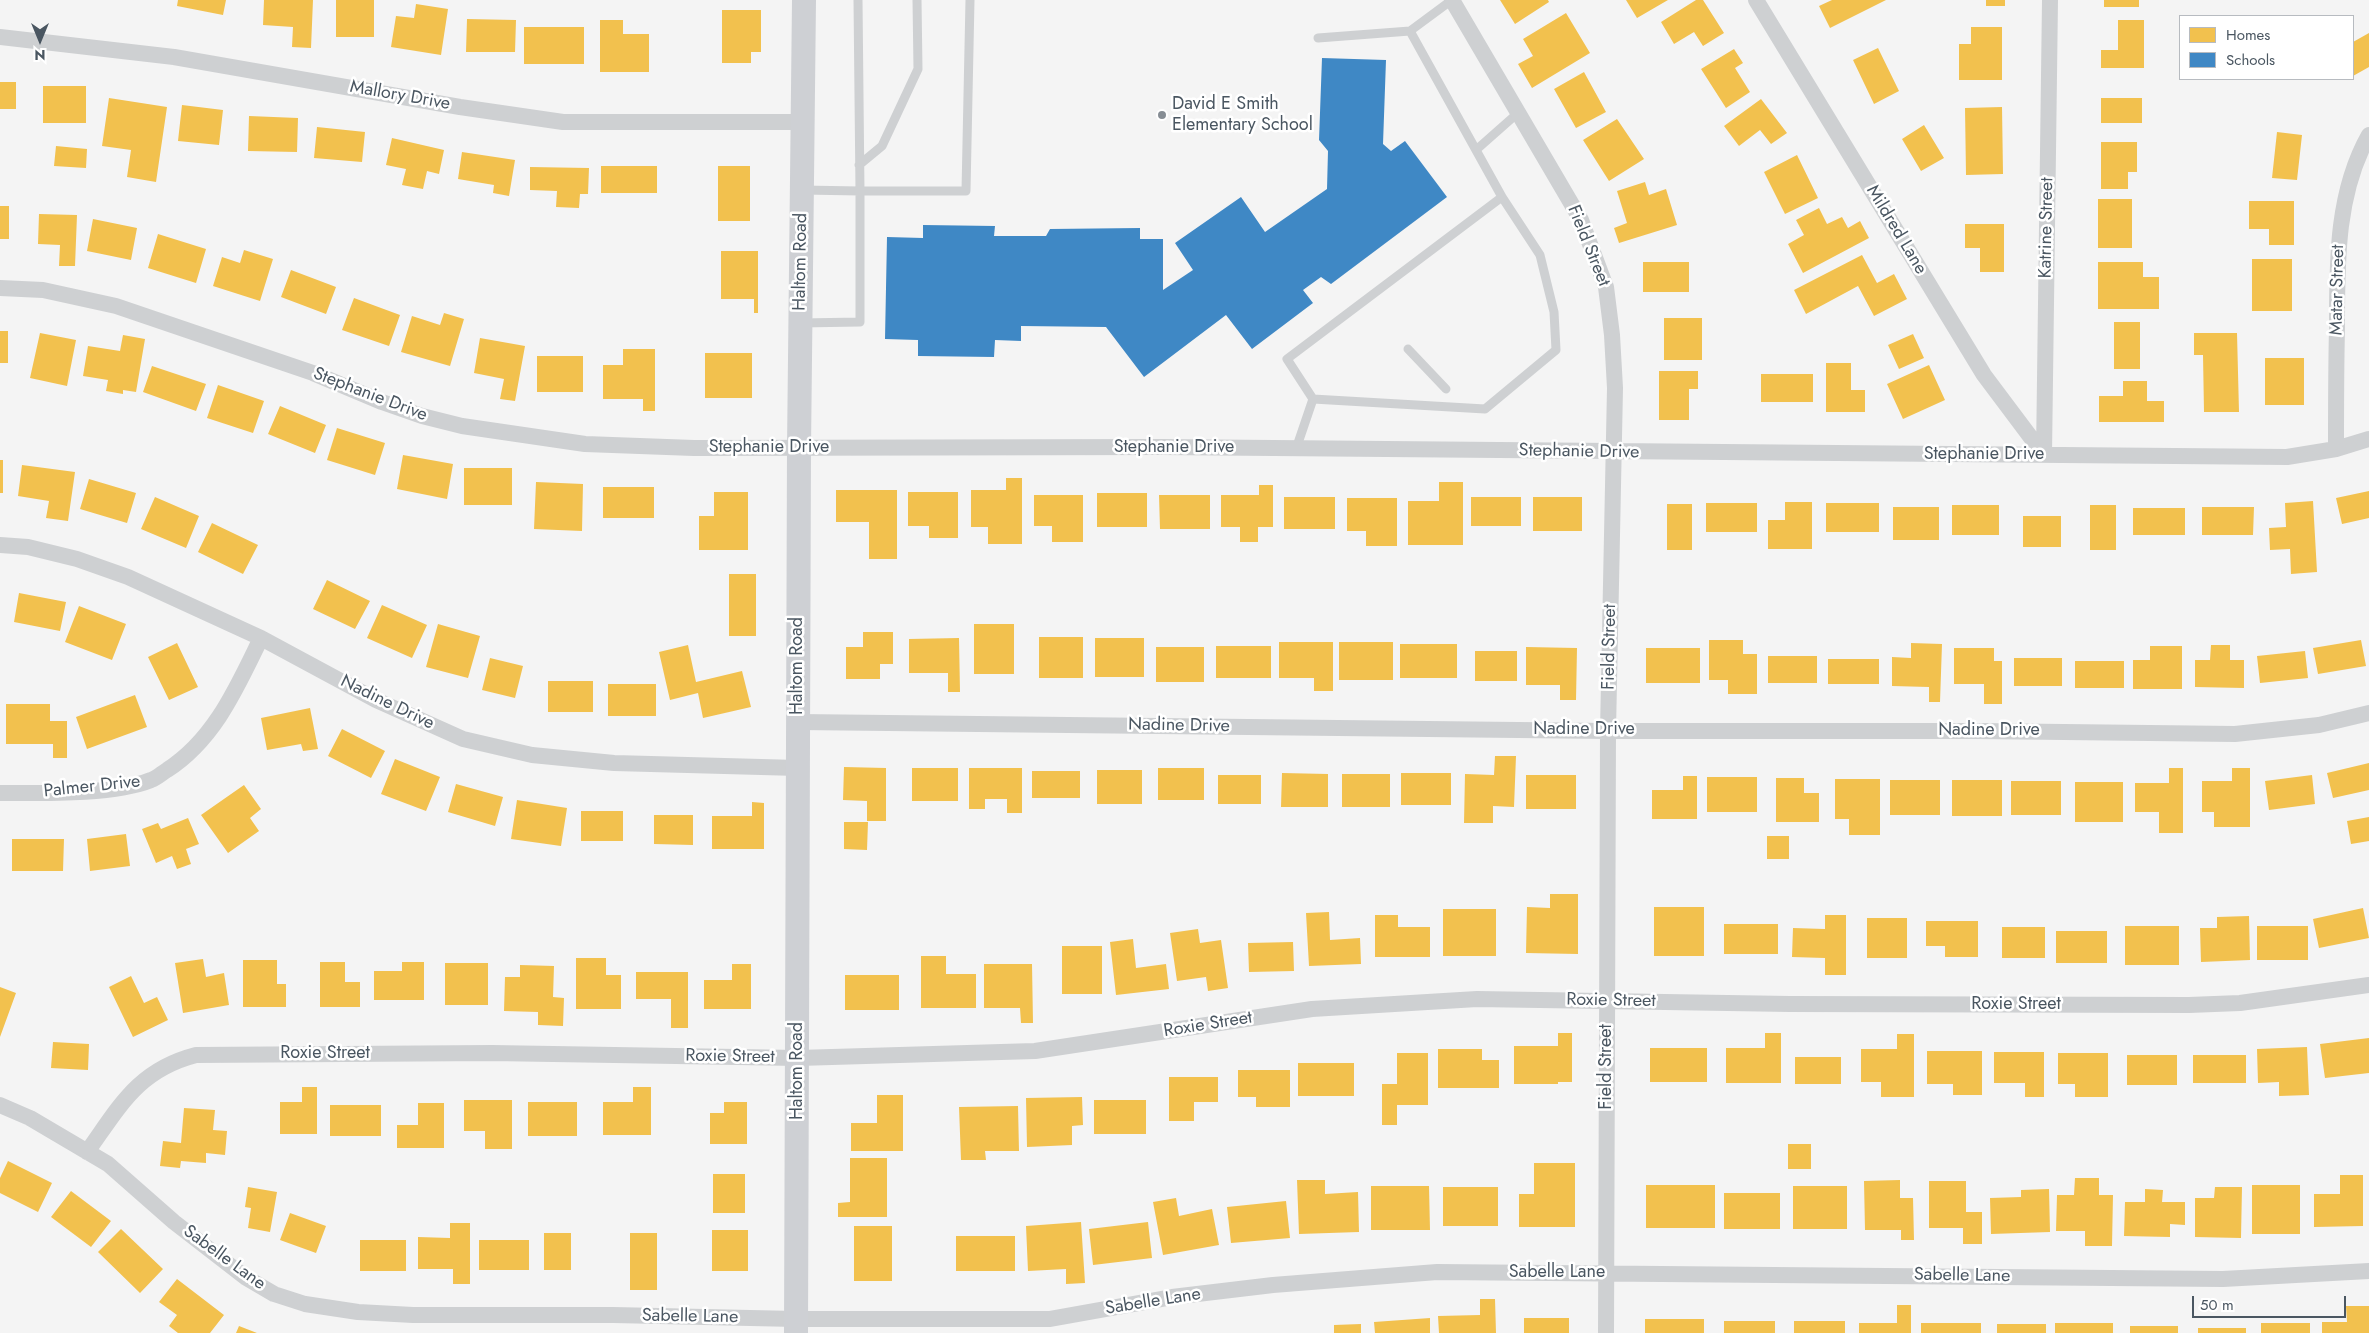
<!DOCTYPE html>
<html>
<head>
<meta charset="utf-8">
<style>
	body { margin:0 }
	#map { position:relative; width:2369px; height:1333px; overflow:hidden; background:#f4f4f4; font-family:Jost,sans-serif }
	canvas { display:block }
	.legend { position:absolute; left:2179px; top:15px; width:175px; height:65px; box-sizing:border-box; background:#fff; border:1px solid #b7bbc0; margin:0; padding:6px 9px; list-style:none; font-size:15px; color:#4a5661 }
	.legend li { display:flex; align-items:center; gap:10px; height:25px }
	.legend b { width:25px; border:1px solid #b7bbc0 }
	.north { position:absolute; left:15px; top:15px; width:50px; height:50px; -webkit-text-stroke:4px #fff; paint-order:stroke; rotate:180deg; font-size:14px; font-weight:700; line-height:20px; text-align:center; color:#4a5661 }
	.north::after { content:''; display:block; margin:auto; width:18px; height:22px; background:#4a5661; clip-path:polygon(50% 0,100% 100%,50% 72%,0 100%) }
	.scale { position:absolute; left:2192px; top:1296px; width:154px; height:22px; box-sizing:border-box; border:2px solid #4a5661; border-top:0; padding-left:6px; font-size:15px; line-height:18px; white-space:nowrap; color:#4a5661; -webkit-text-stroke:4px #fff; paint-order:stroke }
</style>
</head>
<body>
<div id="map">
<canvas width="2369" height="1333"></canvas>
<ul class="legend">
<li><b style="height:14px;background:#f2c14e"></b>Homes</li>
<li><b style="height:14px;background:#3f88c5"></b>Schools</li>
</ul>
<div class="north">N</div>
<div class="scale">50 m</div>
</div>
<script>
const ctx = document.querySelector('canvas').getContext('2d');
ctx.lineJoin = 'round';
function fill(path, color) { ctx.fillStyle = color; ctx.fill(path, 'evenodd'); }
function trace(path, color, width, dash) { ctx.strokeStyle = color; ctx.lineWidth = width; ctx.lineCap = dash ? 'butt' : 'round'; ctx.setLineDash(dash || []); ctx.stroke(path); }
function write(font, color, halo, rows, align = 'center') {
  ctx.font = font + ' Jost,sans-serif'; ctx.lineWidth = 5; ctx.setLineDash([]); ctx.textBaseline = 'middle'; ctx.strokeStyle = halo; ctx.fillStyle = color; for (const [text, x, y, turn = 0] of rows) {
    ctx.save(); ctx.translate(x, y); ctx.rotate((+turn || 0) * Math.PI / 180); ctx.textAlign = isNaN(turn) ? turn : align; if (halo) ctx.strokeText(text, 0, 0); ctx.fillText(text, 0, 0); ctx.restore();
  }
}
const homes = new Path2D(`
	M178,0h48l-3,15 -46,-9z
	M264,0h49l-2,48 -19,-1 1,-20 -30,-2z
	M336,0h38v37h-38z
	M1500,0h48l1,2 -34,22z
	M1626,0h42l-31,18z
	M1696,0h7l21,33 -21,13 -9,-14 -20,12 -13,-22z
	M1832,0h54l-56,28 -11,-22z
	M1986,0h19v6h-19z
	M2104,0h35v7h-35z
	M416,4l32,5 -7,46 -50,-8 5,-31 18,2z
	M722,10h39v42h-10v11h-29z
	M1566,13l24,40 -58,35 -14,-24 15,-8 -10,-17z
	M467,19l49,1 -1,32h-49z
	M600,20h23v14h26v38h-49z
	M2118,20h26v48h-43v-18h17z
	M524,27h60v37h-60z
	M1971,27h31v53h-43v-36h12z
	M2369,33v34l-16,9v-34z
	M1878,48l21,43 -25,13 -21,-44z
	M1734,49l9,14 -8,5 15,24 -24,16 -25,-39z
	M1584,72l22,40 -30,16 -22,-39z
	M0,82h16v27h-16z
	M43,86h43v37h-43z
	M109,98l58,9 -11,75 -29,-5 4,-27 -29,-4z
	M2101,98h41v25h-41z
	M1761,99l26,34 -16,11 -11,-14 -21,16 -15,-20z
	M182,105l41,5 -4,35 -41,-4z
	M2002,107l1,67 -37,1 -1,-67z
	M249,116l49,2 -1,34 -49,-1z
	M1617,119l27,40 -35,22 -26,-41z
	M1924,125l20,33 -23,13 -19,-32z
	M317,127l48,5 -3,30 -48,-4z
	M2277,132l25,3 -5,45 -25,-2z
	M392,138l52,12 -5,24 -12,-3 -4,18 -21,-4 4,-16 -20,-4z
	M2101,142h36v30h-9v17h-27z
	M56,146l31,3 -1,19 -32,-2z
	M462,152l53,8 -6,36 -16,-3 1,-8 -36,-6z
	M1797,155l21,43 -33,16 -21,-42z
	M601,166h56v27h-56z
	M718,166h32v55h-32z
	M530,167l59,1 -1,26h-8l-1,14 -23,-1 1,-16 -27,-1z
	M1645,182l4,13 17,-6 11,36 -58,18 -5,-15 13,-5 -10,-32z
	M2098,199h34v49h-34z
	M2249,201h45v44h-25v-16h-20z
	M0,206h9v33h-9z
	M1819,208l8,16 15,-7 6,11 12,-7 9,17 -66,35 -15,-29 16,-9 -8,-15z
	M39,214l38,1 -2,51h-16l1,-21 -22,-1z
	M93,219l44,9 -6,32 -44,-9z
	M1965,224h39v48h-24v-24h-15z
	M158,234l48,15 -10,34 -48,-15z
	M244,250l29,9 -13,42 -47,-15 9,-29 18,6z
	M721,251h37v62h-4v-14h-33z
	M1862,255l15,28 17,-9 13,25 -33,17 -16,-30 -52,28 -12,-24z
	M2252,259h40v52h-40z
	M1643,262h46v30h-46z
	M2098,262h45v15h16v32h-61z
	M291,270l45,17 -10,27 -45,-17z
	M354,298l46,17 -11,31 -47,-16z
	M444,313l20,6 -14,47 -49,-14 11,-36 28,9z
	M1664,318h38v42h-38z
	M2114,322h26v47h-26z
	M0,331h8v32h-8z
	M40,333l36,7 -9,46 -37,-8z
	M2194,333h43l2,79h-35l-1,-57h-9z
	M1913,334l11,24 -25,11 -11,-24z
	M123,335l22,4 -9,53 -13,-2v4l-17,-3 2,-11 -25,-4 5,-30 32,5z
	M480,338l45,8 -10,55 -15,-2 4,-20 -30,-6z
	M623,349h32v62h-12v-12h-40v-34h20z
	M705,353h47v45h-47z
	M537,356h46v36h-46z
	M2265,358h39v47h-39z
	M1826,363h25v27h14v22h-39z
	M1929,365l16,35 -42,19 -16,-35z
	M152,366l54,18 -10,27 -53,-19z
	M1659,371h39v18h-9v31h-30z
	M1761,374h52v28h-52z
	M2123,381h24v20h17v21h-65v-26h24z
	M218,385l46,16 -11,32 -46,-15z
	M280,406l46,19 -11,28 -47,-19z
	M337,428l48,15 -10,32 -48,-15z
	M403,455l50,9 -6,35 -50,-10z
	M0,460h3v33h-3z
	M22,465l53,7 -7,49 -22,-3 3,-17 -31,-5z
	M464,468h48v37h-48z
	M1006,478h16v66h-34v-17h-17v-37h35z
	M89,479l47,14 -9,30 -47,-14z
	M536,482l47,2 -1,47 -48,-2z
	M1439,482h24v63h-55v-44h31z
	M1259,485h14v42h-15v15h-18v-15h-19v-32h38z
	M603,487h51v31h-51z
	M836,490h61v69h-28v-37h-33z
	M2369,491v27l-27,6 -6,-26z
	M714,492h34v58h-49v-34h15z
	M908,492h50v46h-29v-12h-21z
	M1097,493h50v34h-50z
	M1034,495h49v47h-31v-16h-18z
	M1159,495h51v34h-50z
	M155,497l44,19 -13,32 -45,-19z
	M1284,497h51v32h-51z
	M1471,497h50v29h-50z
	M1533,497h49v34h-49z
	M1347,498h50v48h-31v-15h-19z
	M2313,501l4,71 -26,2 -1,-25 -20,1 -1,-22 17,-1 -1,-24z
	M1785,502h27v47h-44v-29h17z
	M1706,503h51v29h-51z
	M1826,503h53v29h-53z
	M1667,504h25v46h-25z
	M1952,505h47v30h-47z
	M2090,505h26v45h-26z
	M1893,507h46v33h-46z
	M2202,507h52l-1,28h-51z
	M2133,508h52v27h-52z
	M2023,516h38v31h-38z
	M212,523l46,22 -15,29 -45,-22z
	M729,574h27v62h-27z
	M327,580l43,21 -15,28 -42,-20z
	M19,593l47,9 -6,29 -46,-9z
	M382,605l45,20 -15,33 -45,-20z
	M79,606l47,18 -14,36 -47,-18z
	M438,624l42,12 -12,42 -42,-11z
	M974,624h40v50h-40z
	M863,632h30v32h-13v15h-34v-32h17z
	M1039,637h44v41h-44z
	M959,638l1,54h-12v-19h-39v-34z
	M1095,638h49v39h-49z
	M1709,640h34v14h14v40h-29v-14h-19z
	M2361,640l5,26 -48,8 -5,-26z
	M1279,642h54v49h-19v-13h-35z
	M1339,642h54v38h-54z
	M177,643l21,44 -29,13 -21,-43z
	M1911,643l31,1 -2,58h-11v-15l-37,-1v-29l19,1z
	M1400,644h57v34h-57z
	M688,645l8,37 46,-11 9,36 -48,11 -5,-25 -28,7 -11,-48z
	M2211,645h19v15h14v28l-49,-1v-27h15z
	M1216,646h55v32h-55z
	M2150,646h32v43h-49v-29h17z
	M1156,647h48v35h-48z
	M1526,647l51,1 -1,52h-16v-15h-34z
	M1646,648h54v35h-54z
	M1954,648h40v13h8v43h-18v-20h-30z
	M1475,651h42v30h-42z
	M2305,651l3,27 -48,5 -3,-27z
	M1768,656h49v27h-49z
	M490,658l33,8 -8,32 -33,-8z
	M2014,658h48v28h-48z
	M1828,659h51v25h-51z
	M2075,661h49v27h-49z
	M548,681h45v31h-45z
	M608,684h48v32h-48z
	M135,695l12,32 -60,22 -11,-32z
	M6,704h44v17h17v37h-14v-14h-47z
	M310,708l8,41 -15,2 -2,-7 -34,6 -6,-32z
	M342,729l43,22 -14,27 -43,-22z
	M1495,756h21l-2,51 -21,-1v17h-29l1,-49 29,1z
	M395,759l45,18 -14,34 -45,-17z
	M2369,763v27l-36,8 -6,-25z
	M844,767l42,1v53h-19v-20l-24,-1z
	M912,768h46v33h-46z
	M969,768h53v45h-15v-14h-22v10h-16z
	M1158,768h46v32h-46z
	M2169,768h14v65h-24v-21h-24v-29h34z
	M2232,768h18v59h-36v-15h-12v-31h30z
	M1097,770h45v34h-45z
	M1032,771h48v27h-48z
	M1282,773l46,1v33h-47z
	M1401,773h50v32h-50z
	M1342,774h48v33h-48z
	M1218,775h43v29h-43z
	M1526,775h50v34h-50z
	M2312,775l3,29 -46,6 -4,-29z
	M1683,776h14v43h-45v-29h31z
	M1707,777h50v35h-50z
	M1776,778h28v15h15v29h-43z
	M1835,779h45v56h-31v-16h-14z
	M1890,780h50v35h-50z
	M1952,780h50v36h-50z
	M2011,781h50v34h-50z
	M2075,782h48v40h-48z
	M456,784l47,13 -8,29 -47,-14z
	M244,785l17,24 -11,9 9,13 -31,22 -27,-38z
	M517,800l50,8 -6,38 -50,-7z
	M752,802l12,1v46h-52v-33h40z
	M581,811h42v30h-42z
	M654,815h39v30l-39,-1z
	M2369,817v24l-18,3 -4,-23z
	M188,818l11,26 -13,5 5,15 -14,5 -5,-13 -16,7 -14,-34 16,-6 3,6z
	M844,822h24l-1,28 -23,-1z
	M126,834l4,32 -40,5 -3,-32z
	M1767,836h22v23h-22z
	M12,839h52l-1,32h-51z
	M1550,894h28v60l-52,-1 1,-46 23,1z
	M1654,907h50v49h-50z
	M2363,908l6,30 -50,10 -6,-29z
	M1443,909h53v47h-53z
	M1329,912l1,28 30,-2 1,26 -52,2 -3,-53z
	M1375,915h23v12h32v30h-55z
	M1825,915h21v60h-21v-17l-33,-1 1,-29 32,1z
	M2249,916l1,44 -49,2 -1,-34h17v-11z
	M1867,918h40v40h-40z
	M1926,921h52v36h-33v-11h-19z
	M1724,924h54v30h-54z
	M2125,926h54v39h-54z
	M2257,926h51v34h-51z
	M2002,927h43v31h-43z
	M1198,929l2,14 21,-3 7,48 -20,3 -2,-14 -29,4 -7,-48z
	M2056,931h51v32h-51z
	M1133,939l3,29 30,-4 3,25 -53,6 -6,-53z
	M1293,942l1,29 -45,1 -1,-29z
	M1062,946h40v48h-40z
	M921,956h25v18h30v34h-55z
	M576,958h30v17h15v34h-45z
	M203,959l3,18 18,-4 5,32 -46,8 -8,-50z
	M243,960h34v24h9v23h-43z
	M320,962h25v20h15v25h-40z
	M402,962h22v38h-50v-29h28z
	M445,963h43v42h-43z
	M732,964h19v45h-47v-29h28z
	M984,964h48l1,59h-12l-1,-15h-36z
	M520,965l34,1 -1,31 11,1 -1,28 -25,-1v-13l-34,-1 1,-34h15z
	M636,972h52v56h-17v-29h-35z
	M845,975h54v35h-54z
	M131,976l13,27 13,-6 11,23 -35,17 -24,-50z
	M0,987l16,6 -16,44z
	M1558,1033h14v49h-14v2h-44v-38h44z
	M1765,1033h16v50h-55v-35h39z
	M1897,1034h17v63h-33v-15h-20v-33h36z
	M2369,1038v35l-44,5 -5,-34z
	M53,1042l36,2 -1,26 -37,-2z
	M2307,1047l2,48 -30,1v-14l-21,1 -1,-34z
	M1650,1048h57v34h-57z
	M1438,1049h44v11h17v28h-61z
	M1927,1051h55v44h-29v-11h-26z
	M1994,1052h50v45h-19v-14h-31z
	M1397,1053h31v52h-31v20h-15v-41h15z
	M2058,1053h50v44h-33v-13h-17z
	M2127,1055h50v30h-50z
	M2193,1055h53v28h-53z
	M1795,1057h46v27h-46z
	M1298,1063h56v33h-56z
	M1238,1070h52v37h-34v-10h-18z
	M1169,1077h49v25h-24v19h-25z
	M302,1087h15v47h-37v-32h22z
	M633,1087h18v48h-48v-33h30z
	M877,1095h26v56h-52v-28h26z
	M1082,1097l1,28 -11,1v19l-45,2 -1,-49z
	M464,1100h48v49h-27v-18h-21z
	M1094,1100h52v34h-52z
	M528,1102h49v34h-49z
	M724,1102h23v42h-37v-31h14z
	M418,1103h26v45h-47v-23h21z
	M330,1105h51v31h-51z
	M1018,1106l1,45h-34l1,9h-25l-2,-53z
	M184,1108l31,2 -2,20 14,1 -2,24 -19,-2v10l-25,-2 -1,7 -20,-2 3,-25 18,2z
	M1788,1144h23v25h-23z
	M850,1158h37v59h-49v-14l12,-1z
	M8,1161l44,22 -14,29 -38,-19v-15z
	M1534,1163h41v64h-56v-33h15z
	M713,1174h32v39h-32z
	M2340,1175h23v51l-49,1v-33h26z
	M2075,1178h24v17h14l-1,51h-27v-15h-29l1,-36h17z
	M1297,1180h28v14l33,-2 1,40 -60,2z
	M1900,1180v18h13l1,42h-13v-10h-36l-1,-49z
	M1929,1181h37v31h16v32h-19v-16h-34z
	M1646,1185h69v43h-69z
	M2252,1185h48v49h-48z
	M1371,1186h58l1,44h-59z
	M1793,1186h54v43h-54z
	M248,1187l29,5 -7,40 -22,-4 3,-20 -6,-1z
	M1443,1187h55v39h-55z
	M2215,1187h27l-1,51 -46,-1v-39h19z
	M2049,1189l1,43 -59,2 -1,-36 31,-1v-7z
	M2145,1189l18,1 -1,12h23v23l-15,-1v13l-46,-1 1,-34h20z
	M71,1191l40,30 -20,26 -40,-30z
	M1724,1193h56v36h-56z
	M1176,1198l3,18 33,-7 7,36 -56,10 -10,-53z
	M1286,1201l4,37 -59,5 -4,-36z
	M290,1213l36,13 -10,27 -36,-13z
	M1081,1222l4,61 -19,1v-15l-38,2 -2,-45z
	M1148,1222l4,36 -59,7 -4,-36z
	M450,1223h20v61h-17v-15h-35v-32l32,1z
	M854,1226h38v55h-38z
	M121,1229l42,40 -23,24 -42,-41z
	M712,1230h36v41h-36z
	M544,1233h27v37h-27z
	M630,1233h27v57h-27z
	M956,1236h59v35h-59z
	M360,1240h46v31h-46z
	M479,1240h50v30h-50z
	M177,1279l47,36 -14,18h-32l-9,-7 8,-11 -18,-13z
	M1480,1299h15l1,34h-57l-1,-17 42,-1z
	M1897,1305h14v28h-52v-10h38z
	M2346,1306h23v27h-47v-11h25z
	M1430,1318v15h-55l-1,-11z
	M1524,1318h45v15h-45z
	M1645,1319h59v14h-59z
	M1724,1321h51v12h-51z
	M1794,1321h51v12h-51z
	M1921,1323h60v10h-60z
	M2055,1323h58v10h-58z
	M2261,1323h49v10h-49z
	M1361,1324v9h-27v-8z
	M1997,1324h49v9h-49z
	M239,1326l18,7h-21z
	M2130,1326h48v7h-48z
	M2198,1328h48v5h-48z`);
const schools = new Path2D(`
	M1322,58l64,2 -3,84 8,7 14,-10 42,56 -116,87 -10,-7 -18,13 10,13 -61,46 -26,-34 -82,62 -38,-50 -85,-1v15l-26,-1 -1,17 -76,-1v-16l-33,-1 2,-102 36,1v-13l72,1 -1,10h52l4,-7 90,-1v11h23v51l30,-20 -18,-27 66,-46 24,35 62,-43 1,-38 -9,-11z`);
const lane = new Path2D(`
	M1410,31l42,-31
	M1318,38l92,-7 92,166
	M1476,150l43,-38
	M859,165l23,-19 36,-77 -1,-69
	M802,190l58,1 -2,-191
	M800,323l60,-1v-131h106l4,-191
	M1408,349l38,40
	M1296,449l17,-50 172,10 71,-59 -2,-38 -14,-57 -38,-58 -215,162 26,40`);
const street = new Path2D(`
	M1452,0l129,220 25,67 6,48 3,53 -7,343 -2,602
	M1756,0l228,375 60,80
	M0,37l174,20 286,50 103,15h239
	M0,288l43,2 73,16 197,67 69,29 40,14 40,10 123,18 109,4 467,-1 1126,10 49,-8 33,-10
	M2336,449c0,-40 0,-81 1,-121 0,-65 -1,-135 32,-193
	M2044,455l6,-455
	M0,545l28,2 49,12 51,18 133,61 115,62 87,39 69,16 82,8 184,5
	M798,722l810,9h370l257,3 84,-9 50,-12
	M0,793c41,0 114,2 151,-13 6,-2 11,-7 16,-10 48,-31 70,-83 94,-132
	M0,1105l30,13 78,46 66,58 71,55 29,17 31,10 53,8 55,3h200l183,4h253l123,-22 101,-12 164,-13 786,7 146,-8
	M87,1152c33,-46 51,-82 109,-97l296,-2 306,5 237,-7 277,-42 165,-10 313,5 399,1 51,-2 129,-18`);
const secondary = new Path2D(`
	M796,1333l3,-885 5,-448`);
const markers = [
	[1162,115,5,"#868d94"]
];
const streetNames = [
	["Mallory Drive",400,96,10],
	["Katrine Street",2047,228,-89],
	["Mildred Lane",1896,230,59],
	["Field Street",1588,246,68],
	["Haltom Road",801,262,-89],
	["Matar Street",2338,290,-89],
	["Stephanie Drive",370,395,21],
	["Stephanie Drive",769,448],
	["Stephanie Drive",1174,448],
	["Stephanie Drive",1579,452,1],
	["Stephanie Drive",1984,455],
	["Field Street",1610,647,-89],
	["Haltom Road",798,666,-90],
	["Nadine Drive",387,703,26],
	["Nadine Drive",1179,726,1],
	["Nadine Drive",1584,730],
	["Nadine Drive",1989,731],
	["Palmer Drive",92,787,-6],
	["Roxie Street",1611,1001,1],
	["Roxie Street",2016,1005],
	["Roxie Street",1208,1025,-9],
	["Roxie Street",325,1054],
	["Roxie Street",730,1057,1],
	["Field Street",1607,1067,-90],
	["Haltom Road",798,1071,-90],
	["Sabelle Lane",224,1258,36],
	["Sabelle Lane",1557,1273],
	["Sabelle Lane",1962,1276,1],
	["Sabelle Lane",1153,1302,-9],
	["Sabelle Lane",690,1317,1]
];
const poiNames = [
	["David E Smith",1172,105],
	["Elementary School",1172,126]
];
fill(homes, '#f2c14e');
fill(schools, '#3f88c5');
trace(lane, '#ced0d2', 9);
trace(street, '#ced0d2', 16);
trace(secondary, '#ced0d4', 24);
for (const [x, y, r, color] of markers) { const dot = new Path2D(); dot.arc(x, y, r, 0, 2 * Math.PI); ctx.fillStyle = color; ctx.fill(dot); trace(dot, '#fff', 2); }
write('18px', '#4a5661', '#fff', streetNames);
write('18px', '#4a5661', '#fff', poiNames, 'left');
</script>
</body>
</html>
